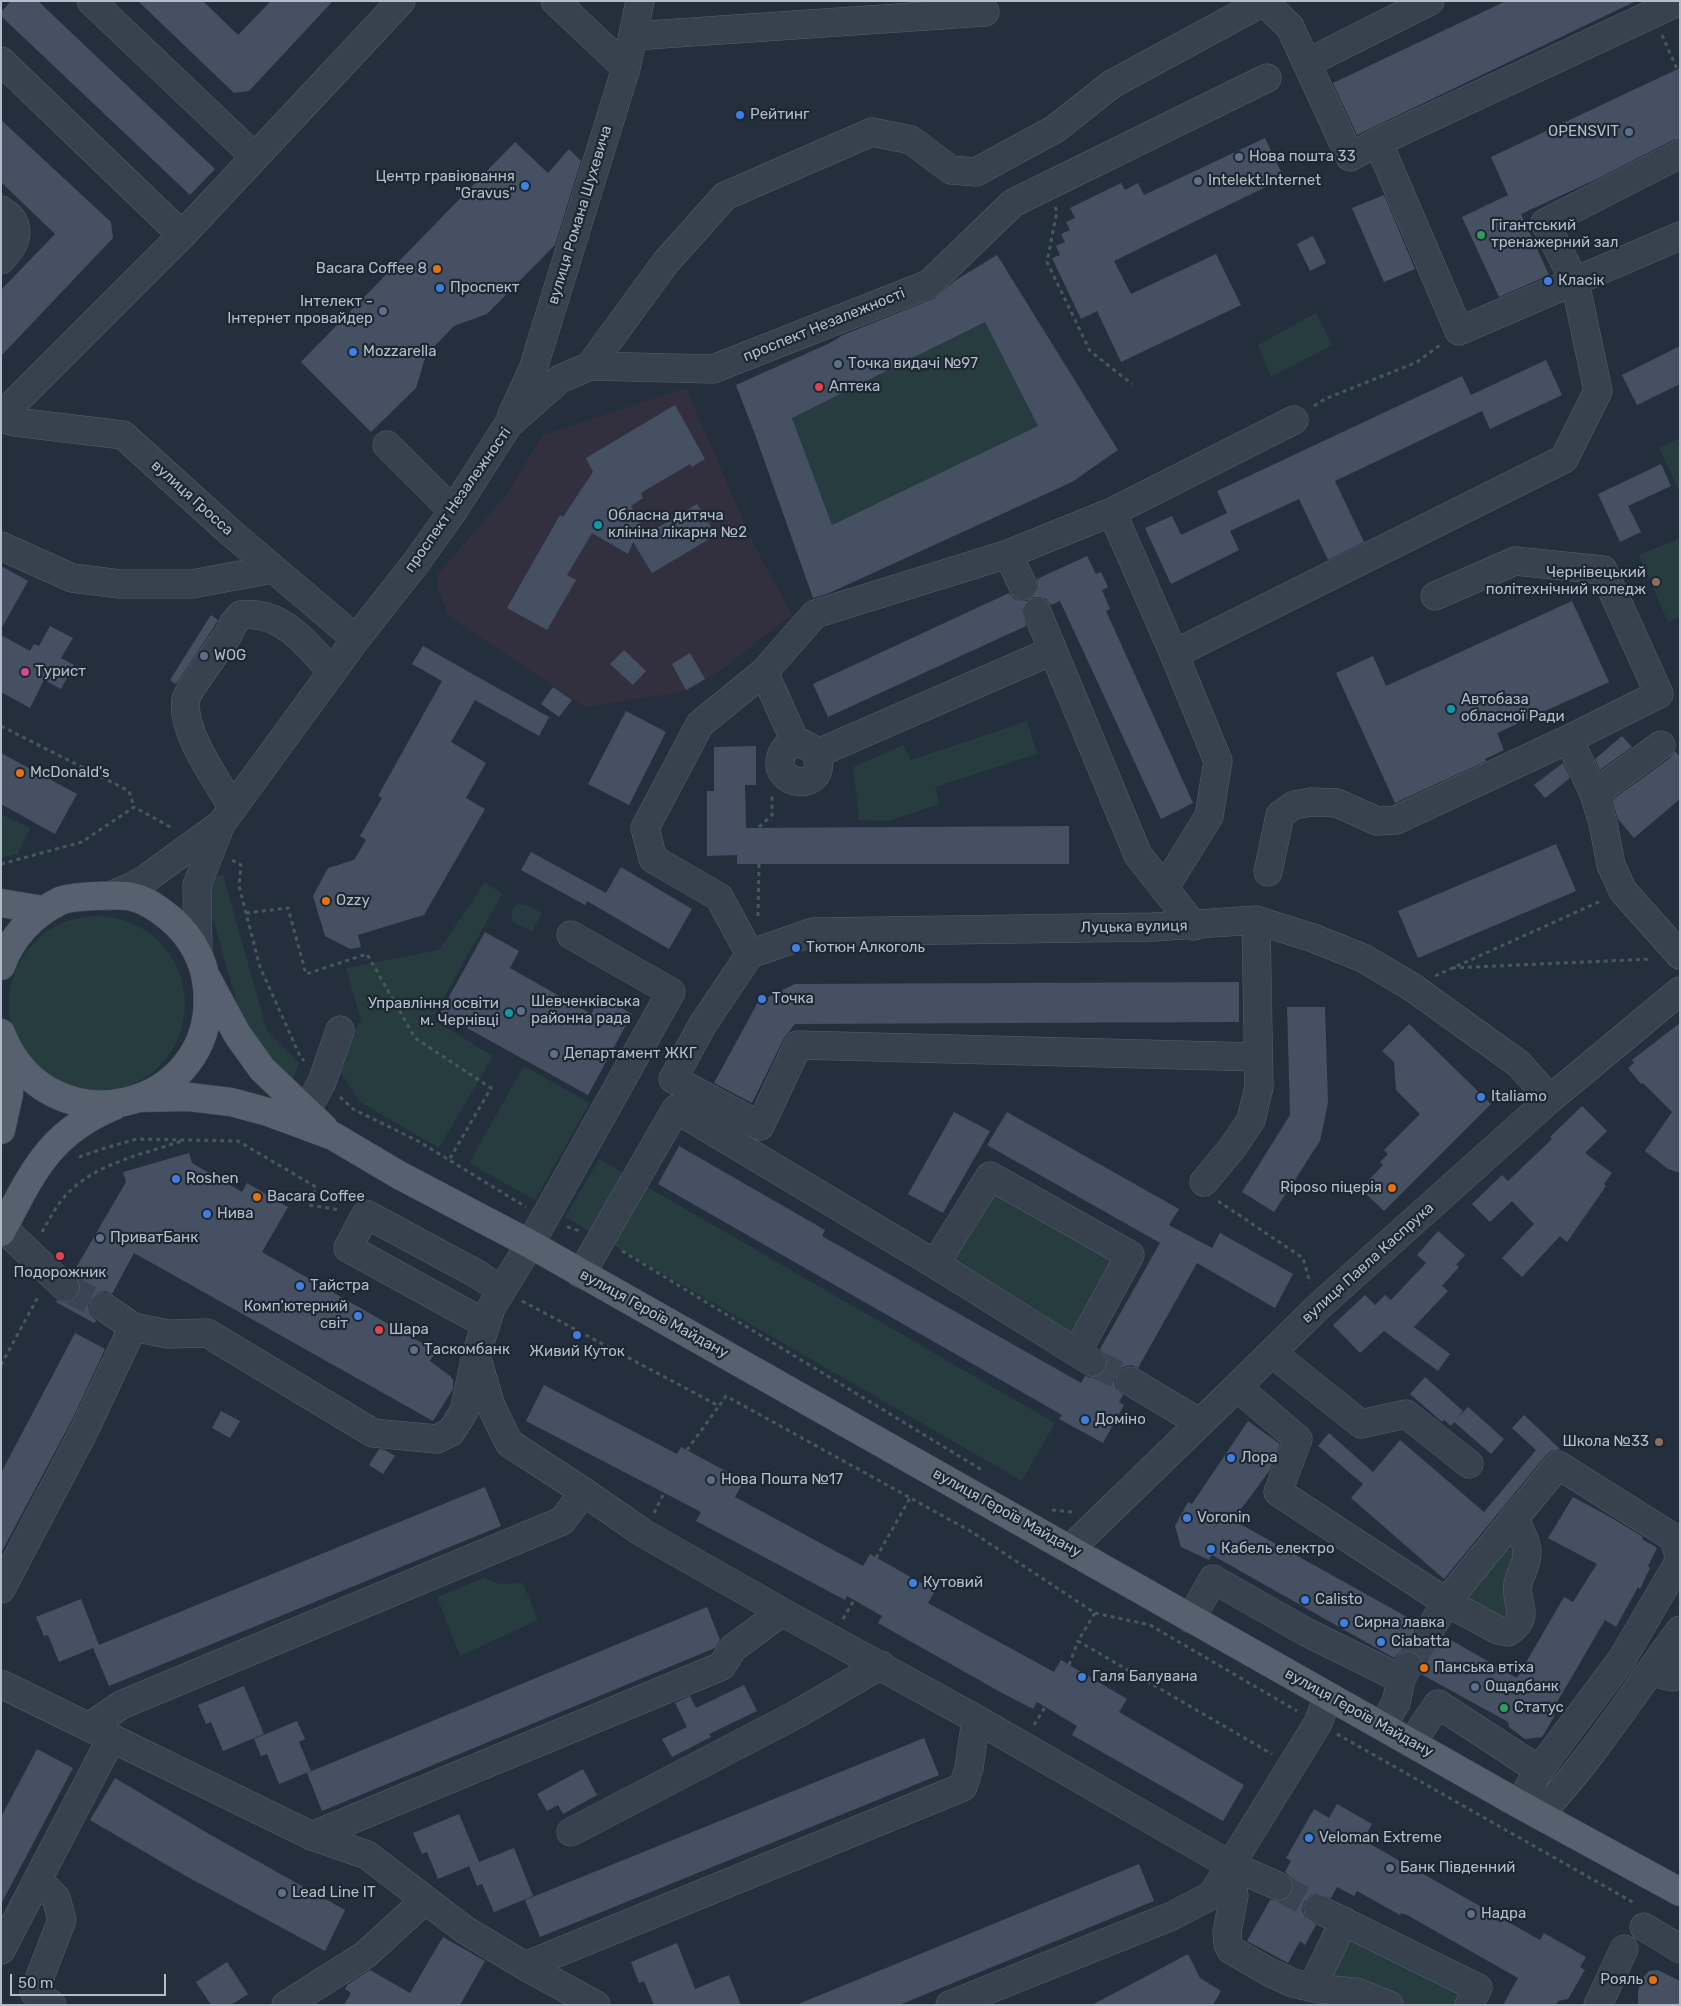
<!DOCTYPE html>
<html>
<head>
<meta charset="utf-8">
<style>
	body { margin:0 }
	#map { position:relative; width:1681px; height:2006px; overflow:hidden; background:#242f3e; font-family:Rubik,sans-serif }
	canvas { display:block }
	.frame { position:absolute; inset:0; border:2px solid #b4bcc9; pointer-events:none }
	.scale { position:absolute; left:10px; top:1974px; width:156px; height:22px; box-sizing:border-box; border:2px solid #b4bcc9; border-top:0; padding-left:6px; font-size:15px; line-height:18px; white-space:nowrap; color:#b4bcc9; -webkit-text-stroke:4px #1d2633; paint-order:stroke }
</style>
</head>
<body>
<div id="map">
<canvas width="1681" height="2006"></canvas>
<div class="frame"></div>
<div class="scale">50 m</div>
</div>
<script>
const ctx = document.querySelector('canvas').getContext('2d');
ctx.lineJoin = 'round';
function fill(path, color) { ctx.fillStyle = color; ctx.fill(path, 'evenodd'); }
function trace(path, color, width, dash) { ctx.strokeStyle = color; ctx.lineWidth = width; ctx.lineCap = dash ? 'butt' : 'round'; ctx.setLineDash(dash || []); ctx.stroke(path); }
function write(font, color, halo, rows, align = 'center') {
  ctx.font = font + ' Rubik,sans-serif'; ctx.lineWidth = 4.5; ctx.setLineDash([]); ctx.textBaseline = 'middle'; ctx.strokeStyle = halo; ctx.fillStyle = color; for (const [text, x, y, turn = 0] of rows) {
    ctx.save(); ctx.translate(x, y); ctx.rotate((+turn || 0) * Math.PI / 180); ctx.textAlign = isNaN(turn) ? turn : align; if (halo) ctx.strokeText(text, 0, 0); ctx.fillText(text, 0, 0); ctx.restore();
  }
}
const medical = new Path2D(`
	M686,388l66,153 41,76 -11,5 -63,50 -32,19 -102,16 -137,-91 -12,-33 2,-9 68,-79 37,-60z`);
const green = new Path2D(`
	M1316,313l16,32 -61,32 -13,-32z
	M985,322l53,104 -206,99 -40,-107z
	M1680,438v54l-21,-44z
	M1680,538v79l-12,5 -29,-67z
	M1027,721l10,33 -102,33 5,17 -52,17 -29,-1 -6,-53 50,-22 8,15z
	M1,814l29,14 -12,26 -17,4z
	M223,875l44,156 32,32 -7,19 -45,-42 -45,-161z
	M485,882l17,12 -70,125 61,37 -54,92 -79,-46 -24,-37 25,-45 -15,-52 93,-18z
	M519,904l7,1 16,8 -10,18 -15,-7 -5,-4v-10l4,-5z
	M9 1004a88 88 0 1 1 176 0a88 88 0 1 1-176 0Z
	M524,1066l66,37 -55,97 -66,-37z
	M599,1159l456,264 -33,58 -457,-264z
	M1005,1190l118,68 -51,77 -118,-68 -2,-16 36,-58z
	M1509,1549l7,2 -2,52 -9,16 -36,-17 -2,-5 34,-45z
	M484,1578l16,6 23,-1 15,37 -78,36 -23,-59z
	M1346,1935l105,47 9,13 -3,10h-55l-70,-28z`);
const building = new Path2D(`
	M11,1h27l177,168 -25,26 -189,-179v-4z
	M138,1h65l35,34 33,-34h62l-84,90 -15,2z
	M1506,1h130l-279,134 -24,-52z
	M1680,68v71l-7,1 -74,38 -78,36 28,61 -50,22 -37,-80 46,-22 -17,-38z
	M1,120l110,102 2,16 -112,118v-66l54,-56 -54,-52z
	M1265,138l19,40 -170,83 17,33 85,-40 25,51 -120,57 -24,-51 -16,8 -29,-61 8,-3 -4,-9 9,-4 -4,-8 9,-4 -4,-8 9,-4 -5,-10 51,-25 4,7 13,-7 6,12z
	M515,142l33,31 21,-24 12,12 -26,84 -68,69 -33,12 -28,29 -10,33 -45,44 -70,-70z
	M1384,195l31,74 -31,13 -32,-74z
	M1313,236l13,27 -16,8 -13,-27z
	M997,255l121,195 -46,32 -245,112 -14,4 -57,-161 -20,-52 94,-42 13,-8 92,-37 21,-18zM985,322l53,104 -206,99 -40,-107z
	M1680,346v38l-43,21 -15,-30z
	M1546,360l16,35 -72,34 -8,-18 -147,70 29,61 -36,18 -29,-61 -69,32 9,19 -68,34 -26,-56 27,-12 9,19 46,-22 -10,-22 245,-115 9,19z
	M675,405l30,54 -13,8 -2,-3 -49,29 2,5 -12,8 16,28 50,-30 19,31 -64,38 -19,-31 -5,12 -36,-21 -25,42 9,5 -29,50 -40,-22 53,-93 3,2 30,-45 -7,-14z
	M1661,464l10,22 -43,20 13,26 -21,10 -22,-48z
	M1087,556l9,18 5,-2 7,15 -6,3 8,19 -4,2 87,192 -32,16 -101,-218 -9,4 -5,-6 -7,-2h-6l5,-9 -1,-9z
	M1,566l27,15 -27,48z
	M1009,593l5,6 7,2h6l-5,9 4,16 -198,91 -15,-33z
	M1572,601l37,81 -112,51 7,17 -19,9 1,2 -91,42 -59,-130 37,-17 13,30z
	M211,615l7,5 -4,7 -38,57 -6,-4z
	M50,626l23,12 -12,20 13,7 -13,24 -17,-9 -14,28 -29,-16v-57l29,16 4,-7 5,2z
	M423,646l126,71 -10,19 -64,-36 -24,42 35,21 -20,35 19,11 -61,106 -66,20 3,12 -11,2 -25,-13 -12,-40 15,-28 26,-8 12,-20 -6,-4 22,-38 -4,-2 64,-115 -30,-17z
	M624,650l22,21 -13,14 -23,-21z
	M690,653l15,26 -19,11 -14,-26z
	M553,687l19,13 -13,17 -18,-13z
	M626,711l40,21 -37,73 -41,-21z
	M1622,736l10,11 -32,23 -5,-11z
	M756,746v39h-11l1,43 323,-2v38h-332v-9l-30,1v-65h7v-44z
	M1675,751l5,6v42l-46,39 -16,-19 -6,-19 58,-42z
	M1,753l76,41 -22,40 -54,-30z
	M1563,763l7,15 -25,20 -11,-13z
	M1556,844l20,47 -158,67 -20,-47z
	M531,852l75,41 15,-26 71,42 -23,40 -82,-48 -2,4 -64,-35z
	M485,932l34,19 -9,17 81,46 10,-18 31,18 -44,81 -148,-82z
	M1239,982v40l-444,2 -11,14 -32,65 -38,-20 44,-81 37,-18z
	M1287,1007h38l3,96 -8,38 -46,71 -32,-20 48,-77z
	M1680,1023v150l-12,-4 -23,-18 27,-39 -29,-29 -2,1 -13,-16 6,-5 -2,-3z
	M1409,1024l82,80 -107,107 -22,-21 7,-7 -1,-2 15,-16 -3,-3 8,-8 -4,-4 36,-36 -24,-24 -2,-28 -12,-11z
	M1582,1106l25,25 -22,22 27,20 -8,11 2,2 -39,56 -7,-6 -38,41 -20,-19 32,-34 -22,-23 -22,21 -18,-18 30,-29 6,6 44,-42 -2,-2z
	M954,1112l36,19 -47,82 -35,-19z
	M1007,1112l172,97 -10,16 43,23 8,-15 73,41 -18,34 -78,-45 -59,105 -7,-3 -8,2 -7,6 -2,7 2,8 7,7 -4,7 5,3 -21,38 -44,-24 3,-4 -404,-231 21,-38 146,84 -3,6 259,147 4,-7 7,2 7,-2 6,-6 3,-7 -2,-8 -6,-6 60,-106 -173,-98z
	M189,1153l3,10 50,29 5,-9 41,24 -26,45 174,99 -6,10 20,15 3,4v9l-20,32 -299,-168 -22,41 -7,-3 -7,2 -7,6 -3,7 2,8 6,7 -2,2 -38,-21 1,-2 5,2h8l7,-5 3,-6v-9l-7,-9 53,-91 -3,-10z
	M1438,1231l27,24 -9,10 3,2 -17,19 6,5 -34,36 36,27 -12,17 -54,-40 -24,22 -27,-28 32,-30 10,10 10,-10 6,5 35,-37 -9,-8z
	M75,1333l30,16 -32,69 -72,135v-80z
	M1425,1377l38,34 -12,15 -7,-6 -2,2 -32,-28z
	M544,1385l133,69 4,-7 63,34 -9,16 128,69 7,-12 65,37 -7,12 126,69 7,-12 66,39 -8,13 125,73 -21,36 -151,-86 5,-9 -40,-24 -4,7 -31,-16 -124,-70 4,-7 -35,-20 -2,4 -149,-79 5,-9 -175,-91z
	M1468,1407l36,32 -13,15 -37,-32z
	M221,1411l19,10 -10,17 -18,-10z
	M1524,1415l36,34 -9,2 -5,4 -102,124 -93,-81 12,-14 -45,-38 11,-13 44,39 27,-32 84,72 52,-62 -24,-22z
	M1248,1421l32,23 -10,26 -37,50 183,102 -2,8 2,7 7,7 8,2 6,-2 7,-8 73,42 47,-81 9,5 24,-38 -49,-26 25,-41 39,21 31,19 -1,2 15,9 -9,18 2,2 -10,21 -2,-2 -22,40 -11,-7 -52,89 2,6 -13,22 -17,2 -16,-12 -1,-5 -87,-48 3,-9 -3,-8 -6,-5 -8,-2 -7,2 -6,6 -182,-103 -3,5 -28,-13 -6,-21 13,-24 4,2z
	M379,1449l6,1 10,6 -12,18 -14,-9z
	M485,1487l16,39 -392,160 -16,-38 -34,14 -11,-27 -4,1 -8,-19 45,-18 18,46z
	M707,1607l13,33 -5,8 -393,163 -15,-38z
	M744,1685l13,26 -48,23 2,3 -39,20 -10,-18 25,-12 -12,-24 15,-7 6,12z
	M244,1686l20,48 -41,17 -12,-29 -5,2 -8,-19z
	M297,1721l8,18 -6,3 12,29 -32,13 -12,-30 -6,2 -7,-17z
	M924,1738l15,37 -399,162 -15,-37z
	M37,1749l36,19 -72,136v-87z
	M583,1769l14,26 -34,19 -5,-9 -11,6 -10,-17z
	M115,1778l94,56 136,76 -20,41 -141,-76 -94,-55z
	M1337,1804l35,20 -9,16 177,100 4,-7 42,24 -6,10 5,3 -17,29 -10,2 -2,4h-53l15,-27 -111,-63 -6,-2 -1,2 -43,-24 -3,5 -17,-9 -6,11 -15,-4 -6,2 -6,6 -2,8 3,7 11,8 -11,20 -5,-4 -12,22 -41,-22 23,-41 10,1 7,-2 5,-6 1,-9 -2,-7 -6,-5 6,-11 -5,-3 28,-49 15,9z
	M459,1814l20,48 -41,17 -11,-27 -5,2 -9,-21z
	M514,1848l19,48 -39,16 -12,-28 -5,2 -8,-20z
	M1139,1864l15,37 -255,104h-103z
	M443,1937l42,24 -25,44h-116l7,-12 -6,-4 2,-4 23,-15 40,23z
	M677,1943l18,46 34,-14 12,30h-87l-10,-24 -5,2 -8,-21z
	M1188,1954l12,24 21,13 -8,14h-121z
	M227,1962l21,32 -17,11h-20l-15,-23z
	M1658,1970l22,11v24h-42v-13l3,-12 8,-9z`);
const minorTunnel = new Path2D(`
	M65,1287l39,20
	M1092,1362l38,19
	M1408,1666l22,-36
	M1278,1886l40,23`);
const path = new Path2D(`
	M1662,35l15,34
	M1055,207l2,4 -10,51 43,89 42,33
	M1314,406l11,-7 92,-37 23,-17
	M1,726l128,65 5,16
	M759,827l13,-12v-19
	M232,860l9,5 -2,21 21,81 39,87 5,7
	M1,864l81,-22 52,-35 40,22
	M246,913l42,-5 18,66 61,-20 48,84 76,50 -42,72
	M758,916l1,-52
	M1452,968l199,-9
	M1435,976l168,-76
	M340,1097l13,12 65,32 108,66
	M79,1157l26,-9 32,-9 101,2 78,46 -7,18 31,5
	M1218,1201l85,57 7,25
	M567,1227l13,4
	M42,1232c8,-14 16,-30 28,-41 30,-29 74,-37 112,-50
	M622,1251l360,219
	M522,1301l197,105 7,-10 246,136 123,81 -17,28 194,113
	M1,1365l38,-70
	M687,1450l32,-44
	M1052,1510l21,2
	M654,1513l10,-20
	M876,1558l34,-60
	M1095,1613l55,12 147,86
	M843,1619l11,-19
	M1069,1665l9,-24
	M1034,1725l11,-18
	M1337,1734l299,170`);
const minor = new Path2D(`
	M91,1l164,156
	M555,1l71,67
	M1680,1l-302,141 81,189 221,-95
	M1265,3l25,24 60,130 28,-15
	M633,36l352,-24
	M1,61l181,174
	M1307,63l123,-62
	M1,210c4,3 10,7 12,11 8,16 -2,28 -12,39
	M590,366l76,-104 59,-66 147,-64 39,8 40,30 25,2 79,-43 57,-45 153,-83
	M1,416l181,-181 219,-234
	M511,417l22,-48 93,-301 14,-67
	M1,418l14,4 108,13 107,97 126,107
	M387,445l66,66
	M1112,512l62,142
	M1,546l71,32 48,6h72l81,-15
	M1008,554l15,32
	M1435,596l80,-35 88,9 56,124 -90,45 25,55
	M1037,612l101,243 56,71
	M764,672l30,67
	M1661,745l-67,49 9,29 8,42 12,26 57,64
	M816,751c18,52 -69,31 -22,-12l22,12 9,-1 227,-99
	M233,808c-16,-27 -53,-78 -47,-109 1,-7 35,-54 42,-64l5,-11 8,-9c41,-5 67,30 91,57
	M1268,872l12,-57 14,-10 17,-3 26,1 40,18 19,-1 173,-81
	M1164,889l45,-73 9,-55 -44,-107 390,-195 34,-68 -23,-109 -30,-59 135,-69
	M110,896l23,-10 14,-8 74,-54 135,-185 59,-75 38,-53 55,-86 52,-46 30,-13 123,3 216,-85 84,-81 254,-125
	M198,954l-1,-69 24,-61
	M750,954l-31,-57 -66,-38 -8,-31 55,-104 64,-52 51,-58 193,-60 104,-42 182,-92
	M1258,1057l-460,-12 -38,81 -87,-47 30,-55 47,-70 63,-22 340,-5 103,-7 57,18 50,20 49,29 107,77 31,35
	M306,1111l16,-29 18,-52
	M1204,1182l29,-35 18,-27 8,-33 -3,-167
	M3,1228l62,59
	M935,1264l55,-88 140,79 -53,97
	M581,1274l95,-165 259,155 157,98
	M104,1307l29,20
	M486,1324l-138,-76 18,-34 111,60 24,16
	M1272,1353l89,71 45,-10 63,50
	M1130,1381l70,42
	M1237,1387l61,52 -20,53 168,110 52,28 10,2c25,-17 6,-28 10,-48 2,-10 9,-20 9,-30 0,-13 -8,-25 -13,-36
	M584,1492l59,41 139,79 194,107 254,146 48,21
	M1070,1549l167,-162 80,-79 233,-209 130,-108
	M1,1589l83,-158 49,-104 35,7 39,-1 166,100 64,6 14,-7 13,-21 12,-56 15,-47 39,-64 141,-252 -100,-57
	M1191,1619l22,-40 93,53 95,47
	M1430,1630l16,-28 112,-137 116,73 6,22
	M1651,1672l21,5 8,-8
	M1,1684l311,152 55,19 98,75 60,36 71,39
	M1382,1726l14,-23 5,-24 7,-13
	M89,1727l32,-22 441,-184 22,-29 -75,-49 -18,-37 -14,-47
	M1412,1742l26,-38 101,66
	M1519,1804l20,-34 83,-111 58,-99
	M1539,1815c52,-55 96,-124 141,-185
	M571,1832l226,-118 84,-49
	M312,1836l410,-170 11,-18 49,-36
	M1230,1865l4,31 -7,36 1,12 3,6 38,22 24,11 26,6
	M39,1881l17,17 6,22 -28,72 18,13
	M1318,1909l160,79 -9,17
	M1344,1921l-25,52v16l37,3 33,13
	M1644,1927l36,22
	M1,1950l110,-211
	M525,1966l438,-179 6,-19 7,-49
	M286,2005l79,-50 60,-55
	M950,2005l222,-89 40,-21 106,-172 10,-27
	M1598,2005l26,-56`);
const major = new Path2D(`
	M1,903l42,7
	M1,966c11,-30 31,-51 59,-65 10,-5 61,-7 72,-4 9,2 19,7 27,13 27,18 45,45 48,77 13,124 -159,166 -206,46
	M208,980l29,54 25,35 62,59
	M139,1098l50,-1 42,5 37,10 65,24 66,39 131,69 989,560 161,88
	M1,1130l8,-36 1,-41
	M1,1232c31,-58 47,-99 113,-126`);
const markers = [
	[740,115,5,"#3f7fe0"],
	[1629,132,5,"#5c6f8a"],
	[1239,157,5,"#5c6f8a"],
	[1198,181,5,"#5c6f8a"],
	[525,186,5,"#3f7fe0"],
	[1481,235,5,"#2e9e5b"],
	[437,269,5,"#e8710a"],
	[1548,281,5,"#3f7fe0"],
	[440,288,5,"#3f7fe0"],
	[383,311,5,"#5c6f8a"],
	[353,352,5,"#3f7fe0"],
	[838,364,5,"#5c6f8a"],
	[819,387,5,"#e0444e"],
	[598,525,5,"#0f9aa8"],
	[1656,582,5,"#8d6e63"],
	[204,656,5,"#5c6f8a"],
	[25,672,5,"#d1479c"],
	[1451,709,5,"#0f9aa8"],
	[20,773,5,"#e8710a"],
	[326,901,5,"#e8710a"],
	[796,948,5,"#3f7fe0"],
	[762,999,5,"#3f7fe0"],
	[521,1011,5,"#5c6f8a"],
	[509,1013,5,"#0f9aa8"],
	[554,1054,5,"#5c6f8a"],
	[1481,1097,5,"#3f7fe0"],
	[176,1179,5,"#3f7fe0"],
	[1392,1188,5,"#e8710a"],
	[257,1197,5,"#e8710a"],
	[207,1214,5,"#3f7fe0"],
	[100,1238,5,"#5c6f8a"],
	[60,1256,5,"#e0444e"],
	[300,1286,5,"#3f7fe0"],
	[358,1316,5,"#3f7fe0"],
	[379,1330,5,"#e0444e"],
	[577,1335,5,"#3f7fe0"],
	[414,1350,5,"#5c6f8a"],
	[1085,1420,5,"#3f7fe0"],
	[1659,1442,5,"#8d6e63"],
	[1231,1458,5,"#3f7fe0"],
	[711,1480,5,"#5c6f8a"],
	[1187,1518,5,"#3f7fe0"],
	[1211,1549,5,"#3f7fe0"],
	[913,1583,5,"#3f7fe0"],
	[1305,1600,5,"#3f7fe0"],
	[1344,1623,5,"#3f7fe0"],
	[1381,1642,5,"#3f7fe0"],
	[1424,1668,5,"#e8710a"],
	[1082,1677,5,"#3f7fe0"],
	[1475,1687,5,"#5c6f8a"],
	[1504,1708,5,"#2e9e5b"],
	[1309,1838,5,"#3f7fe0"],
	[1390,1868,5,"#5c6f8a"],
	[282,1893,5,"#5c6f8a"],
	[1471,1914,5,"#5c6f8a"],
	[1653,1980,5,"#e8710a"]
];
const poiNames = [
	["Рейтинг",750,115],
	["OPENSVIT",1619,132,"right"],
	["Нова пошта 33",1249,157],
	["Центр гравіювання",515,177,"right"],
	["\"Gravus\"",515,194,"right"],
	["Intelekt.Internet",1208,181],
	["Гігантський",1491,226],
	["тренажерний зал",1491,243],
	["Bacara Coffee 8",427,269,"right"],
	["Класік",1558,281],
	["Проспект",450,288],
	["Інтелект -",373,302,"right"],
	["Інтернет провайдер",373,319,"right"],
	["Mozzarella",363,352],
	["Точка видачі №97",848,364],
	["Аптека",829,387],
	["Обласна дитяча",608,516],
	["клініна лікарня №2",608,533],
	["Чернівецький",1646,573,"right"],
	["політехнічний коледж",1646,590,"right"],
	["WOG",214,656],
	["Турист",35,672],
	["Автобаза",1461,700],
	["обласної Ради",1461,717],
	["McDonald's",30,773],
	["Ozzy",336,901],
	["Тютюн Алкоголь",806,948],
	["Точка",772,999],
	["Шевченківська",531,1002],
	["районна рада",531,1019],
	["Управління освіти",499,1004,"right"],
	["м. Чернівці",499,1021,"right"],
	["Департамент ЖКГ",564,1054],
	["Italiamo",1491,1097],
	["Roshen",186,1179],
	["Riposo піцерія",1382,1188,"right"],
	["Bacara Coffee",267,1197],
	["Нива",217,1214],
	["ПриватБанк",110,1238],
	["Подорожник",60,1273,"center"],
	["Тайстра",310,1286],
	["Комп'ютерний",348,1307,"right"],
	["світ",348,1324,"right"],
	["Шара",389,1330],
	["Таскомбанк",424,1350],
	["Живий Куток",577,1352,"center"],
	["Доміно",1095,1420],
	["Школа №33",1649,1442,"right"],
	["Лора",1241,1458],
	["Нова Пошта №17",721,1480],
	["Voronin",1197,1518],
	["Кабель електро",1221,1549],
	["Кутовий",923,1583],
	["Calisto",1315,1600],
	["Сирна лавка",1354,1623],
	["Ciabatta",1391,1642],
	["Панська втіха",1434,1668],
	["Галя Балувана",1092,1677],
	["Ощадбанк",1485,1687],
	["Статус",1514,1708],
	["Veloman Extreme",1319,1838],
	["Банк Південний",1400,1868],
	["Lead Line IT",292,1893],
	["Надра",1481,1914],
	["Рояль",1643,1980,"right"]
];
const streetNames = [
	["вулиця Романа Шухевича",580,215,-73],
	["проспект Незалежності",824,325,-22],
	["вулиця Гросса",192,498,42],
	["проспект Незалежності",458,500,-55],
	["Луцька вулиця",1134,927,-1],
	["вулиця Павла Каспрука",1368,1263,-42],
	["вулиця Героїв Майдану",654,1314,29],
	["вулиця Героїв Майдану",1007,1513,29],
	["вулиця Героїв Майдану",1359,1713,29]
];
fill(medical, '#32303f');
fill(green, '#263c3f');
fill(building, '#455162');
trace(minorTunnel, '#3a4453', 28, [28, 14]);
trace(minor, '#565f6c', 29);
trace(major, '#414a57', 29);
trace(path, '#44595c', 3, [4, 4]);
trace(minor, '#38414e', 28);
trace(major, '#56606e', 28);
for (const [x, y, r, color] of markers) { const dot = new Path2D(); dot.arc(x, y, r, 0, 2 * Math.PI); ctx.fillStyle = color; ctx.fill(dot); trace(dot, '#1d2633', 2); }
write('15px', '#b4bcc9', '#1d2633', poiNames, 'left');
write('15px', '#b4bcc9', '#1d2633', streetNames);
</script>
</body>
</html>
